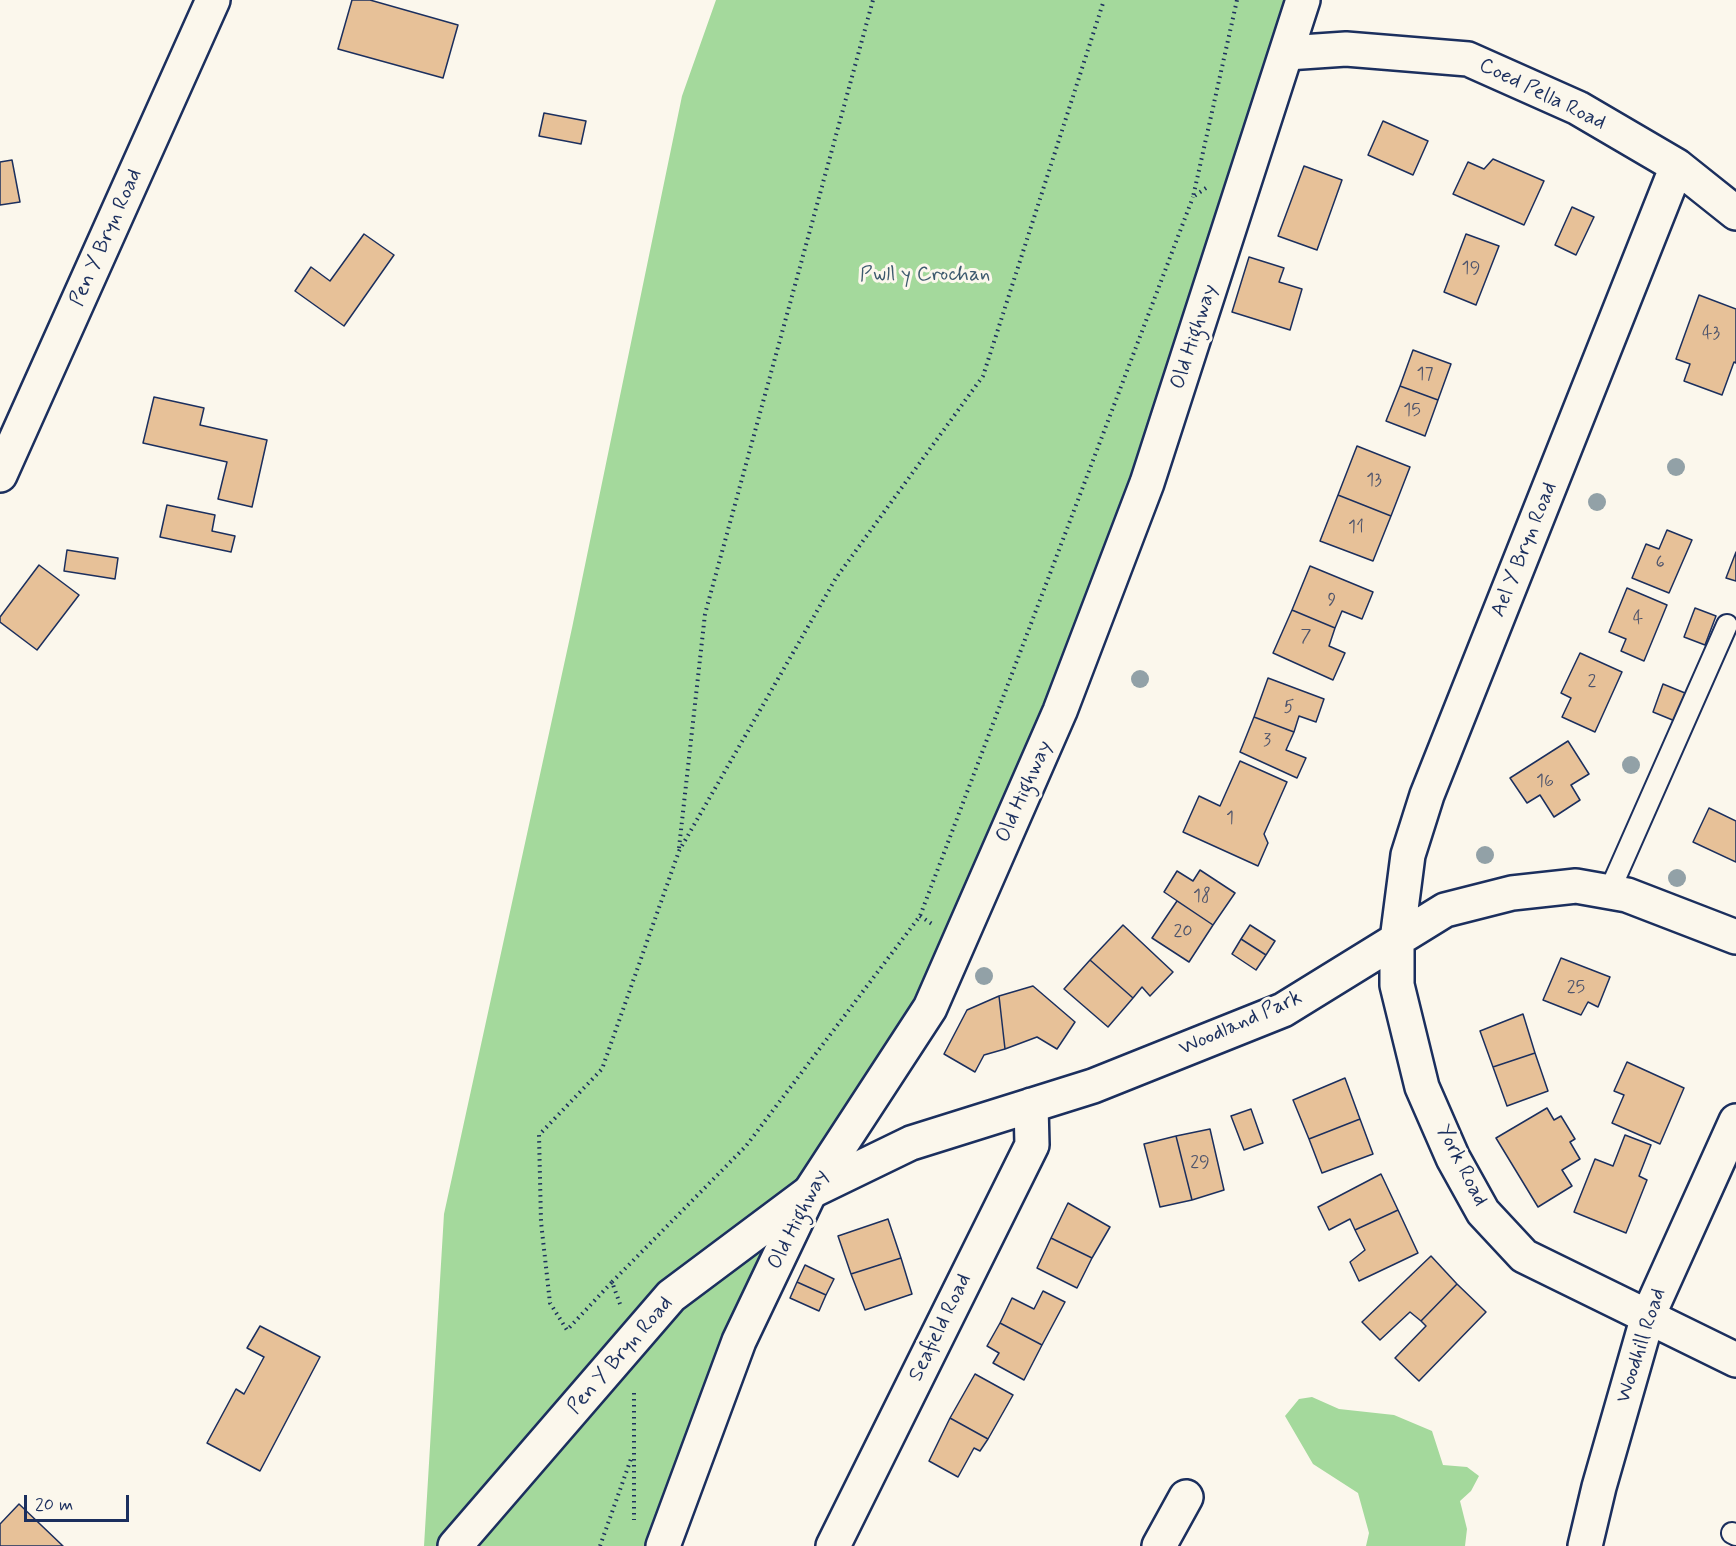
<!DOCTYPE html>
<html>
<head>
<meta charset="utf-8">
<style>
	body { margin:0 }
	#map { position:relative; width:1736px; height:1546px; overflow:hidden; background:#fbf7ec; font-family:Mynerve,sans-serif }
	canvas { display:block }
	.scale { position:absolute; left:24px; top:1495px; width:105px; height:27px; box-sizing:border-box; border:3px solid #1b2f5e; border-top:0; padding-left:8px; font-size:18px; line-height:21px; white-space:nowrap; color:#1b2f5e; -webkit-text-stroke:4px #fbf7ec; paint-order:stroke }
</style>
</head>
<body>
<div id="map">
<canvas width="1736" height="1546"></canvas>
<div class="scale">20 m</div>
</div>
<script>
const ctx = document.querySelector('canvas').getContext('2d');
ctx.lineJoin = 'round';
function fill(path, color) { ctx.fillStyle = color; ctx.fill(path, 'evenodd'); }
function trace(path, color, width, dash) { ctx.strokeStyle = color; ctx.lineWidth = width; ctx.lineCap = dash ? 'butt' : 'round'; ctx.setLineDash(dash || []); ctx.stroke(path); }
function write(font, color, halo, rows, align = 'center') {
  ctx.font = font + ' Mynerve,sans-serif'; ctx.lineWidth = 6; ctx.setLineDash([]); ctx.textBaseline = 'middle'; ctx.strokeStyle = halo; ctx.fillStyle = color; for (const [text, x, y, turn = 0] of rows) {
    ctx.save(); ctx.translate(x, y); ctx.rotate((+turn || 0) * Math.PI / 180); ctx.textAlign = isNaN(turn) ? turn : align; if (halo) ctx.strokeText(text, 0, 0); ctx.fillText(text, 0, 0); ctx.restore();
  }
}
const green = new Path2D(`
	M716,0h587l-87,273 -286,735 -147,223 -120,315h-239l20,-332 128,-586 110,-532z
	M1312,1397l27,12 55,6 38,16 11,34 24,2 12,9 -8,15 -11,10 7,28 -2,17h-99l3,-13 -11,-40 -45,-29 -28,-48 14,-17z`);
const building = new Path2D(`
	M352,0h18l88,25 -15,53 -105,-29z
	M544,113l42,8 -5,23 -42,-8z
	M1383,121l45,20 -15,34 -45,-20z
	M1493,159l51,22 -20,44 -71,-31 15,-32 16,7z
	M12,160l8,42 -20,3v-43z
	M1304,166l38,14 -25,70 -39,-14z
	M1572,207l22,10 -18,38 -21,-10z
	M364,234l30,21 -50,71 -49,-35 16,-24 19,14z
	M1466,234l33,12 -23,59 -32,-13z
	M1249,257l35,11 -5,14 23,7 -12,41 -58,-18z
	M1699,295l37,14v54l-2,-1 -12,33 -38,-14 6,-17 -14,-5z
	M1413,350l38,14 -13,36 -38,-14z
	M1400,386l38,14 -13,36 -39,-15z
	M154,397l50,11 -4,17 67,15 -15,67 -34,-8 9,-37 -84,-19z
	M1357,446l53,21 -19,49 -53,-21z
	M1338,495l53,21 -18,45 -53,-20z
	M167,505l48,10 -3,16 23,5 -4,16 -71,-15z
	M1667,530l25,10 -23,53 -37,-15 14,-34 13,5z
	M67,550l51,8 -3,21 -51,-8z
	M1736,552v29l-10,-3z
	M39,565l40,30 -42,55 -37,-28v-5z
	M1310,566l63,26 -11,27 -20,-8 -7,17 -43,-18z
	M1627,588l40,17 -23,56 -23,-10 5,-12 -17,-7z
	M1695,608l21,8 -11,29 -21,-8z
	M1292,610l43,18 -6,18 16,7 -12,27 -60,-27z
	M1580,653l42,19 -27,60 -33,-15 9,-19 -10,-5z
	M1268,678l56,21 -8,23 -17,-6 -5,16 -40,-15z
	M1663,684l22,9 -10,28 -22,-9z
	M1254,717l40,15 -8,18 20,8 -9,20 -57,-26z
	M1568,741l21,33 -18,11 9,15 -26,17 -14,-22 -13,8 -17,-25z
	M1240,761l47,21 -23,52 4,9 -10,23 -75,-34 16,-36 21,10z
	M1709,808l27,13v41l-43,-20z
	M1200,870l35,23 -22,32 -49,-33 13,-21 16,10z
	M1177,901l36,24 -24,37 -37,-24z
	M1123,925l50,47 -23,24 -8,-9 -9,11 -43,-38z
	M1250,925l25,16 -9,14 -25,-16z
	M1241,939l25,16 -10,15 -24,-16z
	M1561,958l49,19 -12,30 -10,-5 -7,13 -38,-15z
	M1090,960l43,38 -25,29 -44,-38z
	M1033,986l42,36 -18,27 -20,-12 -32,12 -6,-53z
	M999,996l6,53 -21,6 -9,17 -31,-18 23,-44z
	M1523,1014l12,39 -42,14 -13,-36z
	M1535,1053l13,38 -41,15 -14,-39z
	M1627,1062l57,26 -24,56 -48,-21 12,-28 -10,-4z
	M1345,1078l15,41 -51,20 -16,-39z
	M1547,1108l7,12 7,-4 14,23 -5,3 10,17 -18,11 10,16 -34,21 -42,-69z
	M1251,1109l12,34 -19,7 -13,-34z
	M1360,1119l13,35 -51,19 -13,-34z
	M1210,1129l14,61 -32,10 -16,-64z
	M1625,1135l26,10 -12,31 8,4 -21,53 -52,-21 21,-53 18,7z
	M1176,1136l16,64 -32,7 -16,-63z
	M1381,1174l17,36 -43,20 -5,-11 -21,11 -11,-23z
	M1068,1203l42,24 -18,31 -41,-20z
	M1398,1210l20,43 -59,28 -9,-19 15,-12 -10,-20z
	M888,1219l13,39 -50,16 -13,-38z
	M1051,1238l41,20 -15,30 -40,-20z
	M1431,1256l26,28 -36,37 -11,-9 -30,28 -18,-18z
	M901,1258l11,36 -47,16 -14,-36z
	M805,1265l29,14 -8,16 -29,-13z
	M797,1282l29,13 -7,16 -29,-13z
	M1457,1284l29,28 -67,69 -24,-23 31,-32 -5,-5z
	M1043,1291l22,11 -23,43 -42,-22 12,-25 22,11z
	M1000,1323l42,22 -18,35 -31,-17 6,-10 -12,-7z
	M260,1326l60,31 -60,114 -53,-28 29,-54 8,5 20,-37 -17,-9z
	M975,1374l38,21 -25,44 -38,-21z
	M950,1418l38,21 -8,12 -6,-3 -16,29 -29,-16z
	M19,1504l44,42h-63v-22z`);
const path = new Path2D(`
	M1206,188l-13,9 44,-197
	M679,848l26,-234 168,-614
	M920,916l12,8
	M612,1282l134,-136 174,-230 273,-719
	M620,1304l-8,-22 -45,48 -17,-27 -9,-81 -2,-87 63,-66 77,-218 157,-273 147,-202 121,-376
	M634,1393v127
	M600,1546l32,-90`);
const service = new Path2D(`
	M1609,892l118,-267
	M1732,1533l4,2`);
const minor = new Path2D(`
	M1287,53l59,-4 122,10 110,49 99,58 59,47
	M1677,166l-250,629 -19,60 -11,85v45l25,102 31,71 30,54 41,44 212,104
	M0,475l213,-475
	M455,1546l216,-250 139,-104 101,-49 182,-57 190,-76 162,-100 67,-17 64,-7 51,9 109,42
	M833,1546l199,-401 -1,-40
	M1159,1546l27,-49
	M1585,1546l14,-59 49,-171 88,-195`);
const tertiary = new Path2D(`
	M663,1546l76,-205 71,-149 120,-184 130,-297 87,-228 156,-483`);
const trees = [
	[1676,467],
	[1597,502],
	[1140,679],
	[1631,765],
	[1485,855],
	[1677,878],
	[984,976]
];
const numberNames = [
	["19",1471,269],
	["43",1711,334],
	["17",1425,375],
	["15",1412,411],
	["13",1374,481],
	["11",1356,528],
	["6",1660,563],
	["9",1332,601],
	["4",1638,619],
	["7",1306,637],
	["2",1592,682],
	["5",1289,708],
	["3",1267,741],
	["16",1545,782],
	["1",1230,819],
	["18",1202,897],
	["20",1183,932],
	["25",1576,988],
	["29",1200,1163]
];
const streetNames = [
	["Coed Pella Road",1542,95,26],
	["Pen Y Bryn Road",107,238,-66],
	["Old Highway",1195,337,-72],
	["Ael Y Bryn Road",1525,550,-68],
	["Old Highway",1025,792,-66],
	["Woodland Park",1241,1024,-24],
	["York Road",1461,1166,63],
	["Old Highway",799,1220,-63],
	["Seafield Road",941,1328,-64],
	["Woodhill Road",1642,1346,-72],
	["Pen Y Bryn Road",621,1356,-49]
];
const parkNames = [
	["Pwll y Crochan",925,276]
];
fill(green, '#a4d99c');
fill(building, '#e7c198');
trace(building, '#1b2f5e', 1.5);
trace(service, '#1b2f5e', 24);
trace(minor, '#1b2f5e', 38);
trace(tertiary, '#1b2f5e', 38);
trace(path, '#1b2f5e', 4, [1.5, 4.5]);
trace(service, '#fbf7ec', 20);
trace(minor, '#fbf7ec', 33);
trace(tertiary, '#fbf7ec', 33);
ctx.fillStyle = '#92a1a7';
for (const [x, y] of trees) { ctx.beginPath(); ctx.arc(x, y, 9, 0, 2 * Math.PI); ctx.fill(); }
write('18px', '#4e546c', null, numberNames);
write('21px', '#1b2f5e', '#fbf7ec', streetNames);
write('21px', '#3d5a6e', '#fbf7ec', parkNames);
</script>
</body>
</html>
